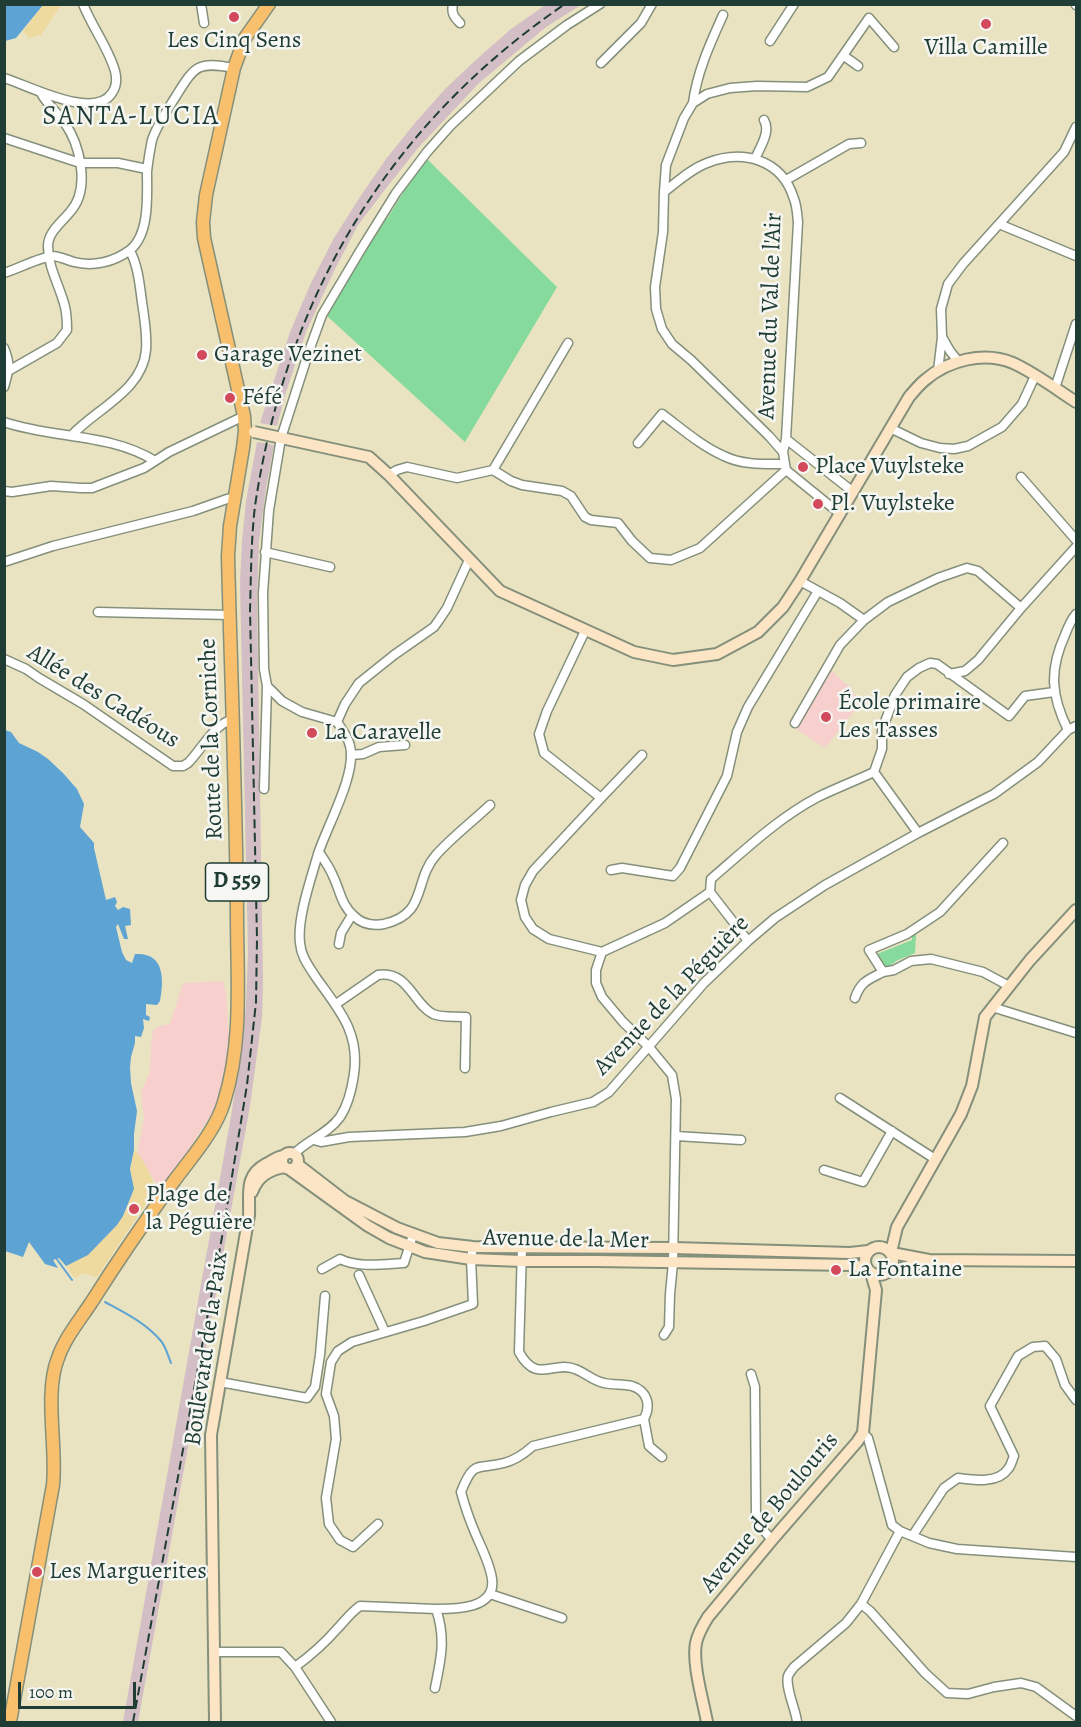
<!DOCTYPE html>
<html>
<head>
<meta charset="utf-8">
<style>
	body { margin:0 }
	#map { position:relative; width:1081px; height:1727px; overflow:hidden; background:#e9e3c2; font-family:Alegreya,serif }
	canvas { display:block }
	.frame { position:absolute; inset:0; border:6px solid #1f3d34; pointer-events:none }
	.scale { position:absolute; left:18px; top:1682px; width:118px; height:27px; box-sizing:border-box; border:3px solid #1f3d34; border-top:0; padding-left:8px; font-size:18px; line-height:21px; white-space:nowrap; color:#1f3d34; -webkit-text-stroke:4px #f6f6f2; paint-order:stroke }
</style>
</head>
<body>
<div id="map">
<canvas width="1081" height="1727"></canvas>
<div class="frame"></div>
<div class="scale">100 m</div>
</div>
<script>
const ctx = document.querySelector('canvas').getContext('2d');
ctx.lineJoin = 'round';
function fill(path, color) { ctx.fillStyle = color; ctx.fill(path, 'evenodd'); }
function trace(path, color, width, dash) { ctx.strokeStyle = color; ctx.lineWidth = width; ctx.lineCap = dash ? 'butt' : 'round'; ctx.setLineDash(dash || []); ctx.stroke(path); }
function write(font, color, halo, rows, align = 'center') {
  ctx.font = font + ' Alegreya,serif'; ctx.lineWidth = 5; ctx.setLineDash([]); ctx.textBaseline = 'middle'; ctx.strokeStyle = halo; ctx.fillStyle = color; for (const [text, x, y, turn = 0] of rows) {
    ctx.save(); ctx.translate(x, y); ctx.rotate((+turn || 0) * Math.PI / 180); ctx.textAlign = isNaN(turn) ? turn : align; if (halo) ctx.strokeText(text, 0, 0); ctx.fillText(text, 0, 0); ctx.restore();
  }
}
const built = new Path2D(`
	M830,669l23,22 7,13 -35,44 -29,-19z
	M223,981l3,11 3,46 -3,29 -8,37 -38,59 -15,19 -5,4 -6,-6 -17,-28 7,-33 -3,-27 9,-21 1,-24 2,-16 4,-4 13,-3 13,-41z`);
const industrial = new Path2D(`
	M547,4l34,1 -35,22 -67,56 -61,65 -31,39 -29,38 -24,46 -28,61 -20,60 -9,34 -17,-3 30,-91 21,-49 23,-45 26,-41 26,-38 29,-36 30,-34 33,-31 33,-29z
	M257,442l17,3 -8,43 -7,54 -2,58 6,383 -1,34 -12,89 -112,616h-15l107,-600 11,-69 5,-48 2,-53 -8,-370 2,-41 4,-40z`);
const green = new Path2D(`
	M427,159l130,128 -92,155 -138,-126 5,-14 52,-85 3,2 25,-41z
	M912,935h4l-1,18 -17,7 -13,9 -8,-15 35,-14z`);
const sand = new Path2D(`
	M43,5h18l-20,30 -12,3 -6,-7z
	M134,1150c11,9 16,26 22,38l-59,89 -14,-4 -8,5 -9,-12 22,-11 29,-30 16,-44 -3,-12z`);
const water = new Path2D(`
	M5,4h38v1l-27,33 -11,3z
	M5,730l6,2 8,11 19,9 10,7 15,14 14,16 7,15 -4,23 14,16v5l12,52 9,-3 2,5 -2,4 3,4 5,-3 7,2 1,16 -6,1 3,13h-4l-6,-15 -2,3 6,25 4,8 6,3 3,-9c30,-2 29,26 25,47l-3,4 -11,-1v11l4,2 -1,4 -6,-2 1,9 -3,9 -6,-1v7l-4,14 -1,10 1,16 6,28 -3,23v16l-4,19 4,20 -11,27 -6,9 -29,30 -22,11 -7,-8 -6,2 5,8 -13,-4 -16,-22 -6,15 -18,-6z`);
const stream = new Path2D(`
	M56,1258l16,22
	M105,1302c20,11 41,21 56,39 5,6 7,15 10,22`);
const street = new Path2D(`
	M201,4l3,19
	M453,4c-2,9 1,13 7,19
	M1076,4v1
	M770,41l24,-37
	M844,56l14,10
	M601,63l40,-40 11,-19
	M4,78c24,7 90,43 108,15 5,-7 5,-14 3,-22 -7,-24 -23,-44 -32,-67
	M693,103c4,-31 17,-59 30,-88
	M4,138l76,25h38l29,6
	M755,159c5,-12 16,-27 9,-39
	M786,180l63,-36 12,-1
	M664,192l2,-27 18,-47 9,-15 14,-9 23,-6 27,-2 50,1 21,-10 41,-59 25,29
	M999,224l77,32
	M4,273c13,-4 37,-16 48,-17 7,0 15,4 22,6 19,5 40,0 56,-12 20,-16 17,-55 17,-78 1,-10 3,-22 5,-32 5,-15 16,-31 24,-44 19,-30 21,-35 58,-28
	M942,337l8,14 8,10
	M4,348c7,18 5,21 0,39
	M4,367l6,3 47,-27 10,-13c0,-7 0,-15 -2,-23 -5,-21 -17,-39 -17,-61 0,-14 14,-24 22,-34 21,-23 10,-68 -6,-90 -8,-11 -17,-18 -23,-29
	M938,371l4,-34 -1,-28 7,-25 15,-20 101,-112 12,-25
	M1055,388l21,-64
	M4,422c50,17 106,11 151,39
	M890,428l31,15 19,5 14,1 14,-3 34,-19 20,-23 13,-28
	M72,435c24,-26 71,-45 74,-85 1,-13 -1,-28 -3,-41 -3,-19 -4,-42 -13,-58
	M786,439l66,52
	M638,443l24,-29c19,14 39,32 62,42 18,9 40,8 60,8
	M783,452l-14,-16 -78,-76 -19,-16 -10,-15 -6,-20 -1,-22 8,-55 1,-40c13,-10 27,-23 43,-29 36,-14 75,-4 87,36 3,7 3,15 4,23l-12,217 -3,13 3,18
	M493,470l75,-127
	M786,470l53,43
	M389,475l8,-5 10,-3 50,11 36,-8 18,11 11,4 40,6 9,5 14,21 6,3 27,3 14,18 18,17 21,2 29,-12 86,-78
	M1021,477l55,63
	M4,491l8,1 39,-6 30,2h11l52,-20 25,-16 75,-36
	M265,552l65,15
	M4,562l49,-16 140,-35 34,-12 8,-1
	M800,581l40,22 24,17 24,-18 50,-24 29,-10 11,3 43,37
	M98,612l131,3
	M585,631l-38,80 -8,23 5,19 57,45 -68,73 -8,14 -4,15 4,17 8,12 16,10 53,13 63,-29 45,-31 1,-13c34,-29 67,-61 107,-82 18,-9 37,-16 56,-25l8,-23v-19l13,-35 12,-18 12,-9 11,-5 7,1 72,52 16,-20 29,-4
	M4,659l22,10 13,9 44,26 90,62h10l5,-3c14,-14 25,-38 45,-44
	M949,674l16,-3 13,-11 43,-52 55,-61
	M337,722l8,-18 14,-21 35,-28 40,-28 5,-7 8,-12 22,-48
	M795,723l45,-78 24,-25
	M1068,730c-17,-34 -19,-60 -3,-95 3,-8 6,-15 11,-21
	M351,755l12,-1 16,-7 26,-2
	M874,772l44,61
	M264,789l3,-103
	M601,798l41,-43
	M1003,843l-63,69 -33,22 -38,16 14,22 11,-2 17,-9 20,-2 52,13 26,14
	M319,852c5,8 11,16 14,24 7,14 8,29 21,40 8,8 19,10 30,8 44,-10 29,-43 52,-69 16,-18 36,-33 54,-50
	M611,870l11,-2 51,8 7,-8 47,-92 10,-44 11,-25 70,-116
	M710,892l38,49
	M339,944l2,-11 11,-18
	M602,952l-6,18v13l6,14 21,25 26,25 23,28 4,24 -3,164 -3,31 -1,33 -5,8
	M855,998c6,-17 13,-18 28,-26
	M336,1004l42,-29c30,-5 36,30 55,39 9,4 23,2 33,3l-1,51
	M992,1007l84,26
	M840,1098l95,61
	M676,1136l65,4
	M314,1140l7,2 28,-5 116,-5 36,-6 50,-14 42,-10 16,-10 95,-109 44,-42 27,-23 50,-33 93,-52 76,-39 44,-32 30,-32 8,-4
	M294,1154c13,-14 34,-20 46,-37 8,-12 12,-29 14,-43 6,-43 -16,-65 -39,-98 -7,-11 -14,-20 -15,-33 -3,-25 11,-64 18,-89 9,-28 39,-80 32,-108 -2,-9 -8,-17 -13,-24l-35,-10 -20,-11 -15,-15 -3,-17 -1,-76 6,-83 12,-72 28,-87 13,-36 38,-64 36,-58 31,-41 23,-26 69,-65 48,-36 33,-21
	M824,1170l39,12 29,-51
	M522,1248l-3,104c18,33 34,8 56,17 11,4 18,12 29,14 9,2 19,1 28,3 16,5 19,20 12,33
	M322,1269l18,-10c18,9 44,5 64,4l9,-28
	M359,1275l26,57
	M751,1374l4,13 1,131 3,7 13,15
	M220,1382l87,16 8,-11 5,-32 5,-59
	M644,1419l5,27 13,11
	M863,1433l5,5 24,87 8,6 29,12 28,6 119,8
	M378,1524l-25,23 -13,-7 -11,-16 -3,-26 10,-59 -2,-23 -8,-22 5,-32 7,-11 14,-9 72,-21 49,-17 -2,-45 2,-12
	M913,1535l31,-47 14,-10c15,2 40,6 50,-9 3,-3 4,-9 6,-13l-24,-50 28,-50 15,-9 12,-1 11,13 9,26 11,15
	M490,1594l72,24
	M861,1604l9,7 55,62 22,20 21,1 26,-7 27,-4 15,4 40,29
	M436,1609c20,0 60,0 56,-30 -2,-15 -10,-30 -16,-44 -6,-14 -11,-28 -15,-43 13,-33 16,-22 43,-29 12,-3 20,-9 29,-17l111,-27
	M214,1652h67l14,15 36,55
	M295,1667c15,-11 29,-23 42,-38 8,-8 13,-16 23,-23l76,3c10,29 5,50 -1,79
	M797,1722c-1,-12 -12,-34 -9,-46 1,-3 4,-6 6,-9l52,-44 15,-19 39,-73`);
const secondary = new Path2D(`
	M277,437l92,20 20,18 111,116 134,61 39,8 44,-6 41,-22 25,-25 17,-26 109,-184c5,-6 10,-12 16,-17 23,-20 59,-29 88,-17 22,10 43,26 63,39
	M282 1161a8 8 0 1 1 16 0a8 8 0 1 1-16 0Z
	M297,1164l48,37 52,27 41,15 35,4 201,1 176,5 18,-2
	M289,1169l79,57 21,12 36,14 46,7 50,2h76l254,4 16,3
	M252,1192c6,-16 17,-22 32,-25
	M865 1261a14 14 0 1 1 28 0a14 14 0 1 1-28 0Z
	M891,1252l6,-25 50,-88 14,-25 11,-28 13,-69 45,-57 46,-50
	M892,1253l37,7 147,1
	M889,1272l37,-11
	M215,1722l-4,-287 38,-220c1,-22 -5,-39 17,-51 6,-3 11,-7 17,-8
	M707,1722c-4,-22 -15,-58 -11,-79 2,-10 7,-18 12,-26l64,-77 85,-98 6,-9 13,-143 -5,-17`);
const primary = new Path2D(`
	M10,1722l43,-237c4,-39 -9,-92 5,-127 7,-20 21,-37 33,-55 26,-41 54,-82 83,-122 17,-23 42,-51 50,-79 19,-60 13,-124 13,-186 -1,-120 -6,-240 -9,-360l2,-30 13,-78 2,-17 -1,-15 -40,-178 -1,-16 3,-27 28,-127 11,-30 24,-34`);
const rail = new Path2D(`
	M133,1722l89,-485 25,-152 9,-83 1,-63 -7,-329c1,-34 1,-70 5,-104 31,-210 134,-382 310,-502`);
const secondaryBridge = new Path2D(`
	M254,432l23,5`);
const markers = [
	[234,17,6,"#d1495b"],
	[986,24,6,"#d1495b"],
	[202,355,6,"#d1495b"],
	[230,398,6,"#d1495b"],
	[803,467,6,"#d1495b"],
	[818,504,6,"#d1495b"],
	[826,717,6,"#d1495b"],
	[312,733,6,"#d1495b"],
	[134,1209,6,"#d1495b"],
	[836,1270,6,"#d1495b"],
	[37,1572,6,"#d1495b"]
];
const shields = [
	[237,882,63]
];
const shieldNames = [
	["D 559",237,882]
];
const poiNames = [
	["Les Cinq Sens",234,41,"center"],
	["Villa Camille",986,48,"center"],
	["Garage Vezinet",214,355],
	["Féfé",242,398],
	["Place Vuylsteke",815,467],
	["Pl. Vuylsteke",830,504],
	["École primaire",838,703],
	["Les Tasses",838,731],
	["La Caravelle",324,733],
	["Plage de",146,1195],
	["la Péguière",146,1223],
	["La Fontaine",848,1270],
	["Les Marguerites",49,1572]
];
const streetNames = [
	["Avenue du Val de l'Air",771,316,-88],
	["Allée des Cadéous",103,697,32],
	["Route de la Corniche",212,739,-92],
	["Avenue de la Péguière",672,996,-46],
	["Avenue de la Mer",566,1240,1],
	["Boulevard de la Paix",207,1349,-82],
	["Avenue de Boulouris",770,1513,-50]
];
const quarterNames = [
	["SANTA-LUCIA",131,117]
];
fill(built, '#f7d0ce');
fill(industrial, '#d2bec4');
fill(green, '#86da9c');
fill(sand, '#eeda9e');
fill(water, '#5da3d3');
trace(stream, '#5da3d3', 2);
trace(street, '#84907b', 11);
trace(secondary, '#84907b', 14);
trace(primary, '#84907b', 15);
trace(street, '#fff', 8);
trace(secondary, '#fce5c4', 10);
trace(primary, '#f8bf6c', 12);
trace(rail, '#1f3d34', 2, [9, 4.5]);
trace(secondaryBridge, '#84907b', 14, []);
trace(secondaryBridge, '#fce5c4', 10);
for (const [x, y, r, color] of markers) { const dot = new Path2D(); dot.arc(x, y, r, 0, 2 * Math.PI); ctx.fillStyle = color; ctx.fill(dot); trace(dot, '#f6f6f2', 2); }
for (const [x, y, w] of shields) { const box = new Path2D(); box.roundRect(x - w / 2, y - 19, w, 38, 4.5); ctx.fillStyle = '#f6f6f2'; ctx.fill(box); trace(box, '#1f3d34', 1.5); }
write('bold 22px', '#1f3d34', null, shieldNames);
write('24px', '#1f3d34', '#f6f6f2', poiNames, 'left');
write('24px', '#1f3d34', '#f6f6f2', streetNames);
ctx.letterSpacing = '1.5px';
write('27px', '#1f3d34', '#f6f6f2', quarterNames);
ctx.letterSpacing = '0px';
</script>
</body>
</html>
